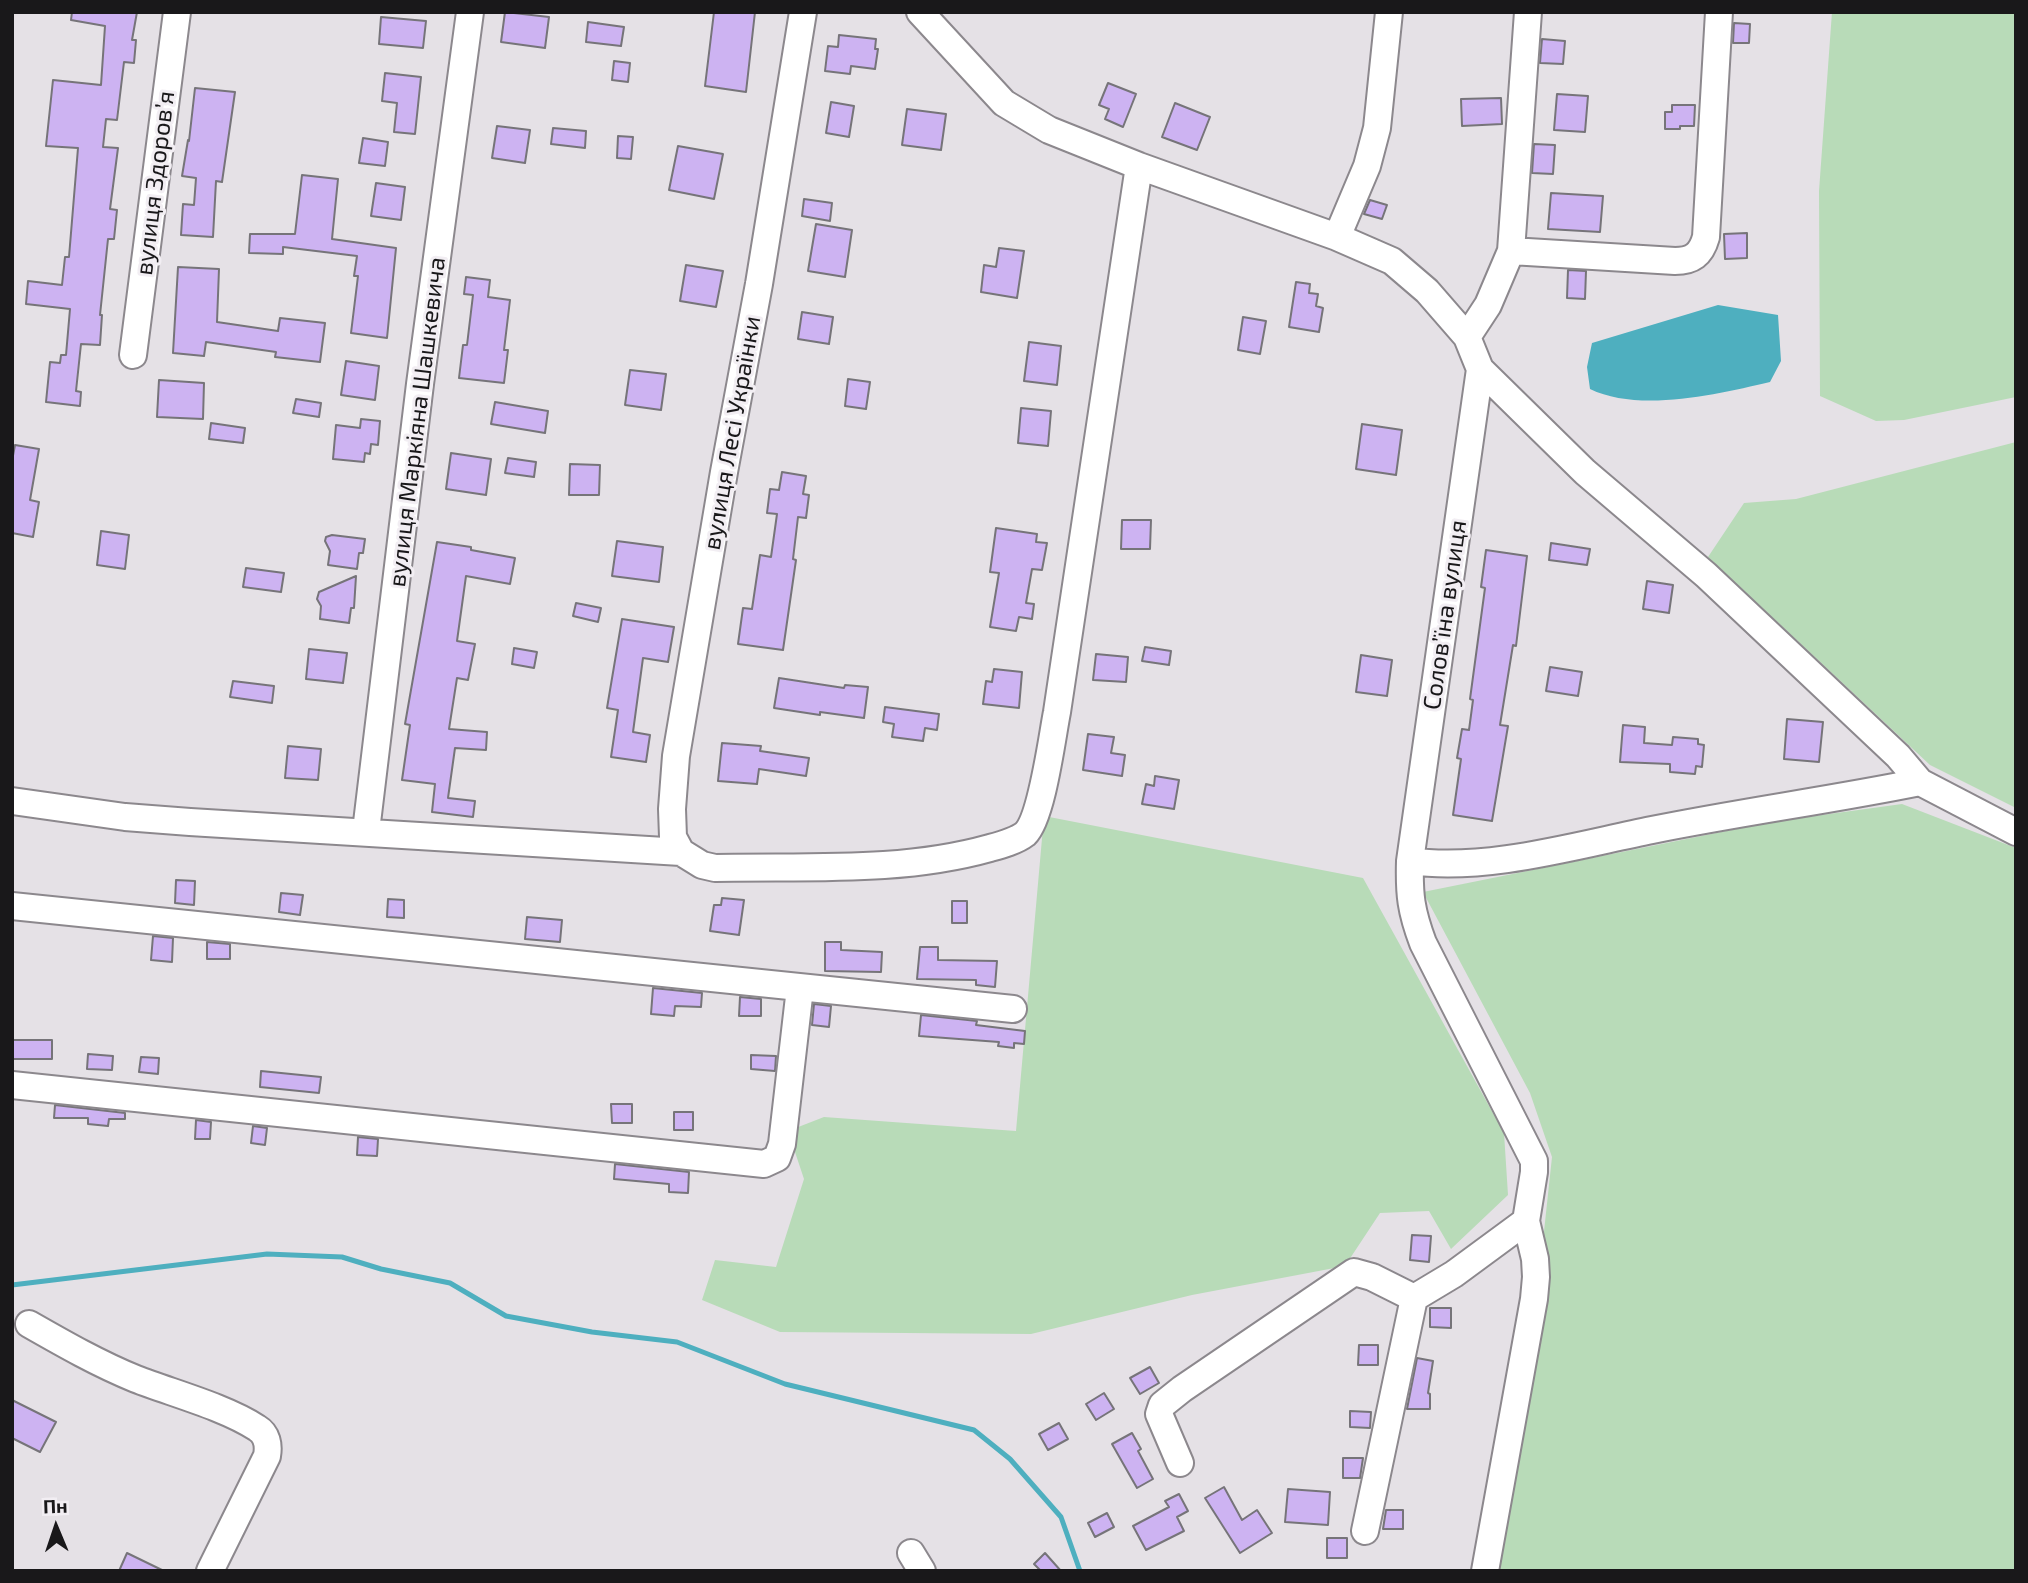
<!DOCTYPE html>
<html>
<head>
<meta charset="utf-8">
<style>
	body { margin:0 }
	#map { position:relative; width:2028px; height:1583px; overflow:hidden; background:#e5e1e6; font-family:"Exo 2",sans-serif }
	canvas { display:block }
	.frame { position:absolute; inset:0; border:14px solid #19181a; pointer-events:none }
	.north { position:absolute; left:21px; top:1492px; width:70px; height:70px; -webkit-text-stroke:5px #f2eef3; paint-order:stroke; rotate:358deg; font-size:19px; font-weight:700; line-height:28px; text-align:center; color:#19181a }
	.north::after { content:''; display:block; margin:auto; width:24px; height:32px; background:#19181a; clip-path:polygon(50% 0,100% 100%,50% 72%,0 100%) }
</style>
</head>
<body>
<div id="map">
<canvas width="2028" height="1583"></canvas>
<div class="frame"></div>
<div class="north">Пн</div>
</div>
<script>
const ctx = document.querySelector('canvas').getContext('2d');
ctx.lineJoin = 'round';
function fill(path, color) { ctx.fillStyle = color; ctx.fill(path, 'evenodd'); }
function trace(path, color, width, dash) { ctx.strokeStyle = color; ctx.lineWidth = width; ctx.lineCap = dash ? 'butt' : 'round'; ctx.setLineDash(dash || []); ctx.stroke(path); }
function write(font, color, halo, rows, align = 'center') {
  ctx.font = font + ' "Exo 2",sans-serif'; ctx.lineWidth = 6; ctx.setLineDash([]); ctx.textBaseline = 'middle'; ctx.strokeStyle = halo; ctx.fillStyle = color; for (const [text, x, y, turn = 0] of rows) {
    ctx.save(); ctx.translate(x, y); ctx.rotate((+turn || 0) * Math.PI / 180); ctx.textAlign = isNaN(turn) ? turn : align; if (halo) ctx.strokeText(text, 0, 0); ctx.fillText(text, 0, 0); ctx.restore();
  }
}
const green = new Path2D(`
	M1832,12h184v385l-112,23 -28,1 -56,-25 -1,-205z
	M2016,442v366l-86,-43 -222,-208 36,-54 52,-4z
	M1902,804l114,44v723h-527l46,-256 17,-158 -22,-64 -107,-201 348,-70z
	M1044,816l319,62 141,255 4,62 -57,54 -22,-38 -49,2 -35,53 -153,29 -161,39 -251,-2 -78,-32 13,-40 61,7 28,-88 -16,-48 36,-14 192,14z`);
const water = new Path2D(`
	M1718,305l60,10 3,46 -11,21c-51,12 -131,31 -180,7l-3,-22 5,-24z`);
const stream = new Path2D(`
	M12,1285l255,-31 75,3 39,12 69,14 56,33 86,16 85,10 108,42 189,46 36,29 51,58 19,54`);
const building = new Path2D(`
	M72,12h65l-5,28h4l-2,23 -10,-1 -7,58 -11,-1 -3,28 15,1 -8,61 7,1 -3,29h-6l-8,76h2l-2,30 -19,-1 -5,47 5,1 -1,14 -34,-4 4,-40 10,1 1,-8h5l4,-46 -44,-5 2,-23 34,4 3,-28h4l9,-109 -32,-2 7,-66 48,5 4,-59 -34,-6z
	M505,12l44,5 -4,31 -44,-6z
	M714,12h41l-9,80 -41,-6z
	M381,17l45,4 -3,27 -44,-4z
	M588,22l36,5 -3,19 -35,-4z
	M1734,23l16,1 -1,19h-16z
	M839,35l37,4 -1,10h3l-3,20 -24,-3 -1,8 -25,-3 3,-25 10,1z
	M1542,39l23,2 -2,23 -23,-1z
	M614,61l16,2 -2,19 -16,-2z
	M385,73l36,4 -6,57 -21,-2 3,-29 -15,-2z
	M1108,83l28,11 -13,33 -18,-8 4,-10 -10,-4z
	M195,88l40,4 -13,90 -6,-1 -3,56 -32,-2 2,-31 11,1 2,-27 -14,-2 6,-36 1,1z
	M1557,94l31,2 -3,36 -31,-2z
	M1501,98l1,26 -40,2 -1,-27z
	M831,102l23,4 -5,31 -23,-4z
	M1175,103l35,14 -13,33 -35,-13z
	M1672,105h23l-1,21h-14v3h-15v-17h7z
	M907,109l39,5 -5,36 -39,-5z
	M497,126l33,4 -5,33 -33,-5z
	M553,128l33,3 -1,17 -34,-4z
	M618,136l15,1 -2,22 -14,-1z
	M363,138l25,4 -3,24 -26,-3z
	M1534,144l21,1 -2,29 -21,-1z
	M678,146l45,8 -9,45 -45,-9z
	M302,175l36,4 -6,60 64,9 -9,90 -36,-5 7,-57h-4l3,-20 -74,-9v7l-34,-1 1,-19h45z
	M376,183l29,4 -4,33 -30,-4z
	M1551,193l52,3 -3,36 -52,-3z
	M804,199l28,4 -2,18 -28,-5z
	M1370,200l17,5 -5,14 -18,-5z
	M816,224l36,6 -7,47 -37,-6z
	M1747,233v25l-22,1 -1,-25z
	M999,248l25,3 -7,47 -36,-6 3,-27 12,2z
	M686,265l37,6 -7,36 -36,-6z
	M178,267l41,2 -2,53 61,9 2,-13 45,5 -5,39 -45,-5 1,-5 -70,-10 -2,14 -31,-3z
	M1568,270l18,1 -1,28 -18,-1z
	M466,277l24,3 -2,17 22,3 -6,50h4l-4,33 -45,-5 4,-33h4l6,-50 -9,-1z
	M1296,282l14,2 -1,9 9,1 -2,12 7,2 -4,24 -30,-5z
	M802,312l31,5 -4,27 -31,-5z
	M1243,317l23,4 -6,33 -22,-4z
	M1029,342l32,4 -4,39 -33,-4z
	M346,361l33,5 -4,34 -34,-5z
	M630,370l36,4 -5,36 -36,-5z
	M848,379l22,3 -4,27 -21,-3z
	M159,380l45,3 -1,36 -46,-2z
	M296,399l25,4 -2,14 -26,-4z
	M495,402l53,9 -3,22 -54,-9z
	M1021,408l30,3 -3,35 -30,-3z
	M361,419l19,2 -2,24 -7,-1 -1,10 -5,-1 -1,9 -31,-3 3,-34 24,3z
	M211,423l34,5 -2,15 -34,-4z
	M1362,424l40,6 -6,45 -40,-6z
	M15,445l24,4 -9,51 9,2 -6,35 -21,-4v-72z
	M451,453l40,6 -5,36 -40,-6z
	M508,458l28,4 -2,15 -29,-4z
	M570,464l30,1 -1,30h-30z
	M782,472l24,4 -3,18 6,1 -3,23 -8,-1 -5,42 3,1 -13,90 -45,-6 5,-36 9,1 8,-54 11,2 6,-43 -10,-1 3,-24 9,1z
	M1122,520h29l-1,29h-29z
	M996,528l41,6 -1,8 11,1 -5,27 -10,-1 -6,34 8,1 -2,15 -13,-2 -3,14 -26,-4 9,-54 -9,-1z
	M101,531l28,4 -4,34 -28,-4z
	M332,535l33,4 -2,14h-4l-2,16 -29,-4 2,-14 -5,-10 1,-4z
	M617,541l46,6 -4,35 -47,-6z
	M437,542l34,5v3l44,8 -5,26 -44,-8 -9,65 18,3 -7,36 -11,-2 -8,51 38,3 -1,18 -31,-2 -7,50 27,3 -2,16 -41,-5 3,-28 -33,-4 8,-55 -5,-1z
	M1551,543l39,6 -3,16 -38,-5z
	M1486,550l41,6 -11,90 -3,-1 -13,80 8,1 -16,95 -39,-6 8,-56 -4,-1 5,-29 7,1 4,-30 -3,-1 15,-111 -4,-1z
	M246,568l38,5 -3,19 -38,-5z
	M356,576l-2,32h-3l-2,15 -29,-4 1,-13 -4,-7 2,-7z
	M1647,581l26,4 -4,28 -26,-4z
	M576,603l25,5 -3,14 -25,-6z
	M622,619l52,8 -6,35 -25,-4 -10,74 17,3 -4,27 -35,-5 7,-47 -11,-2z
	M1145,647l26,4 -2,14 -27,-4z
	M514,648l23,4 -3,16 -22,-4z
	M309,649l38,4 -4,30 -37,-4z
	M1096,654l32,3 -2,25 -33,-2z
	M1361,655l31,5 -5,36 -31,-4z
	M1550,667l32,5 -4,24 -32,-5z
	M994,669l28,3 -3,36 -36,-4 3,-23 6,1z
	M779,678l65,10 1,-3 23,2 -4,31 -44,-6v3l-46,-7z
	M233,681l41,5 -2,17 -42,-6z
	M885,707l54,7 -2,16 -12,-2 -2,13 -31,-4 2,-13 -11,-2z
	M1787,719l36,3 -4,40 -35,-3z
	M1623,725l22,2 -1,16 28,2 1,-8 25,2v5l6,1 -2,22 -6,-1 -1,8 -25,-2v-8l-50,-2z
	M1088,734l26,3 -3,16 14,2 -3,21 -39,-6z
	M722,743l39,3 -1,5 49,7 -3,18 -47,-7 -2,15 -39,-3z
	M288,746l33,3 -3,31 -33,-2z
	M1155,776l24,4 -5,29 -32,-5 4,-20 8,2z
	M176,880l19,1 -1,24 -19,-2z
	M281,893l22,2 -3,20 -21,-3z
	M722,898l22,2 -5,35 -29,-4 4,-26h7z
	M388,899l16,1v18l-17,-1z
	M952,901h15v22h-15z
	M527,917l35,3 -2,22 -35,-3z
	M153,936l20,2 -1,24 -21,-2z
	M207,942l23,2v15h-23z
	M825,942h16v8l41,2 -1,20 -56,-1z
	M920,947h18v13l59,1 -2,26 -19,-2v-5l-59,-1z
	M653,988l49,5 -1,14 -26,-1 -1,10 -23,-2z
	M740,997l21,2v17h-22z
	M814,1004l17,2 -2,21 -17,-2z
	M921,1015l56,6 -1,4 49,6 -1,13 -10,-1v5l-16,-2 1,-4 -80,-6z
	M12,1040h40v19h-40z
	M88,1054l25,2 -1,14 -25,-1z
	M751,1055l25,1 -1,15 -24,-2z
	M141,1057l18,1 -1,16 -19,-2z
	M261,1071l60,6 -2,16 -59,-6z
	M611,1104h21v19h-20z
	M55,1105l70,8v6h-16l-1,7 -20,-2v-6h-34z
	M674,1112h19v18h-19z
	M196,1120l15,2 -1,17h-15z
	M253,1126l14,2 -2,17 -14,-2z
	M358,1137l20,2 -1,17 -20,-1z
	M615,1164l74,8 -1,21 -19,-1v-8l-55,-5z
	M1412,1235l19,1 -2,26 -19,-2z
	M1430,1308h21v20l-21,-1z
	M1359,1345h19v20h-20z
	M1417,1358l16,3 -5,32 2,1v15h-23z
	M1150,1367l9,16 -19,11 -10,-16z
	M1104,1393l10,16 -18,11 -10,-16z
	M12,1400l44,22 -16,30 -28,-14z
	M1350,1411l21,1 -1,16 -20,-1z
	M1059,1423l9,16 -20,11 -9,-16z
	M1132,1433l9,16 -3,2 15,28 -16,9 -25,-44z
	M1343,1458h20l-3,20h-17z
	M1224,1487l18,33 15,-10 15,23 -32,20 -35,-55z
	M1288,1489l42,3 -2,33 -43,-3z
	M1179,1494l9,17 -11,6 7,14 -38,19 -13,-24 36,-19 -4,-6z
	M1386,1510h17v19h-20z
	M1107,1513l7,14 -19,10 -7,-14z
	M1327,1538h20v20h-20z
	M127,1553l37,18h-45z
	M1045,1553l16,18h-20l-7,-7z`);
const minor = new Path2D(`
	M920,12l84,91 45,27 90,36 198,71 55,24 35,30 40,46 13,32 105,103 121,103 192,181 22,26 96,50
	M1337,237l30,-71 10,-38 12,-116
	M1511,251l164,10c17,0 26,-6 31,-24l13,-225
	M1467,337l21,-32 23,-54 17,-239
	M133,355l44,-343
	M1480,369l-70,492c-1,34 1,50 13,82l111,218v11l-8,49 9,38 1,18 -2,22 -49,272
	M12,801l113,16 65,5 491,30 21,13 13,3c92,-2 186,5 275,-20 11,-3 26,-7 35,-14 17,-16 27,-97 32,-122l82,-546
	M366,831l54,-447 50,-372
	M681,852l-8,-15 -1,-28 4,-53 48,-284 35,-188 44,-272
	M1410,861c76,11 167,-16 242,-31 89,-18 179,-30 268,-48
	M12,906l1001,103
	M12,1085l752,79 13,-6 5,-14 18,-156
	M29,1324c35,20 70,40 107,55 36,14 89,28 121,49 10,6 12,17 10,28l-57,115
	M1180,1463l-21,-49 3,-9 20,-16 172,-117 18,5 42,21 40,-24 72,-53
	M1365,1531l49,-233
	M911,1553l11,18`);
const streetNames = [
	["вулиця Здоровʼя",155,183,-83],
	["вулиця Маркіяна Шашкевича",417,422,-83],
	["вулиця Лесі Українки",732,433,-80],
	["Соловʼїна вулиця",1445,615,-82]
];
fill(green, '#b8dbb8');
fill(water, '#4eafbf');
trace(stream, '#4eafbf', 5);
fill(building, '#cdb3f2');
trace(building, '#767479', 2);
trace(minor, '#8c888d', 30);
trace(minor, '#fff', 26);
write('24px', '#19181a', '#f2eef3', streetNames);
</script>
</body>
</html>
